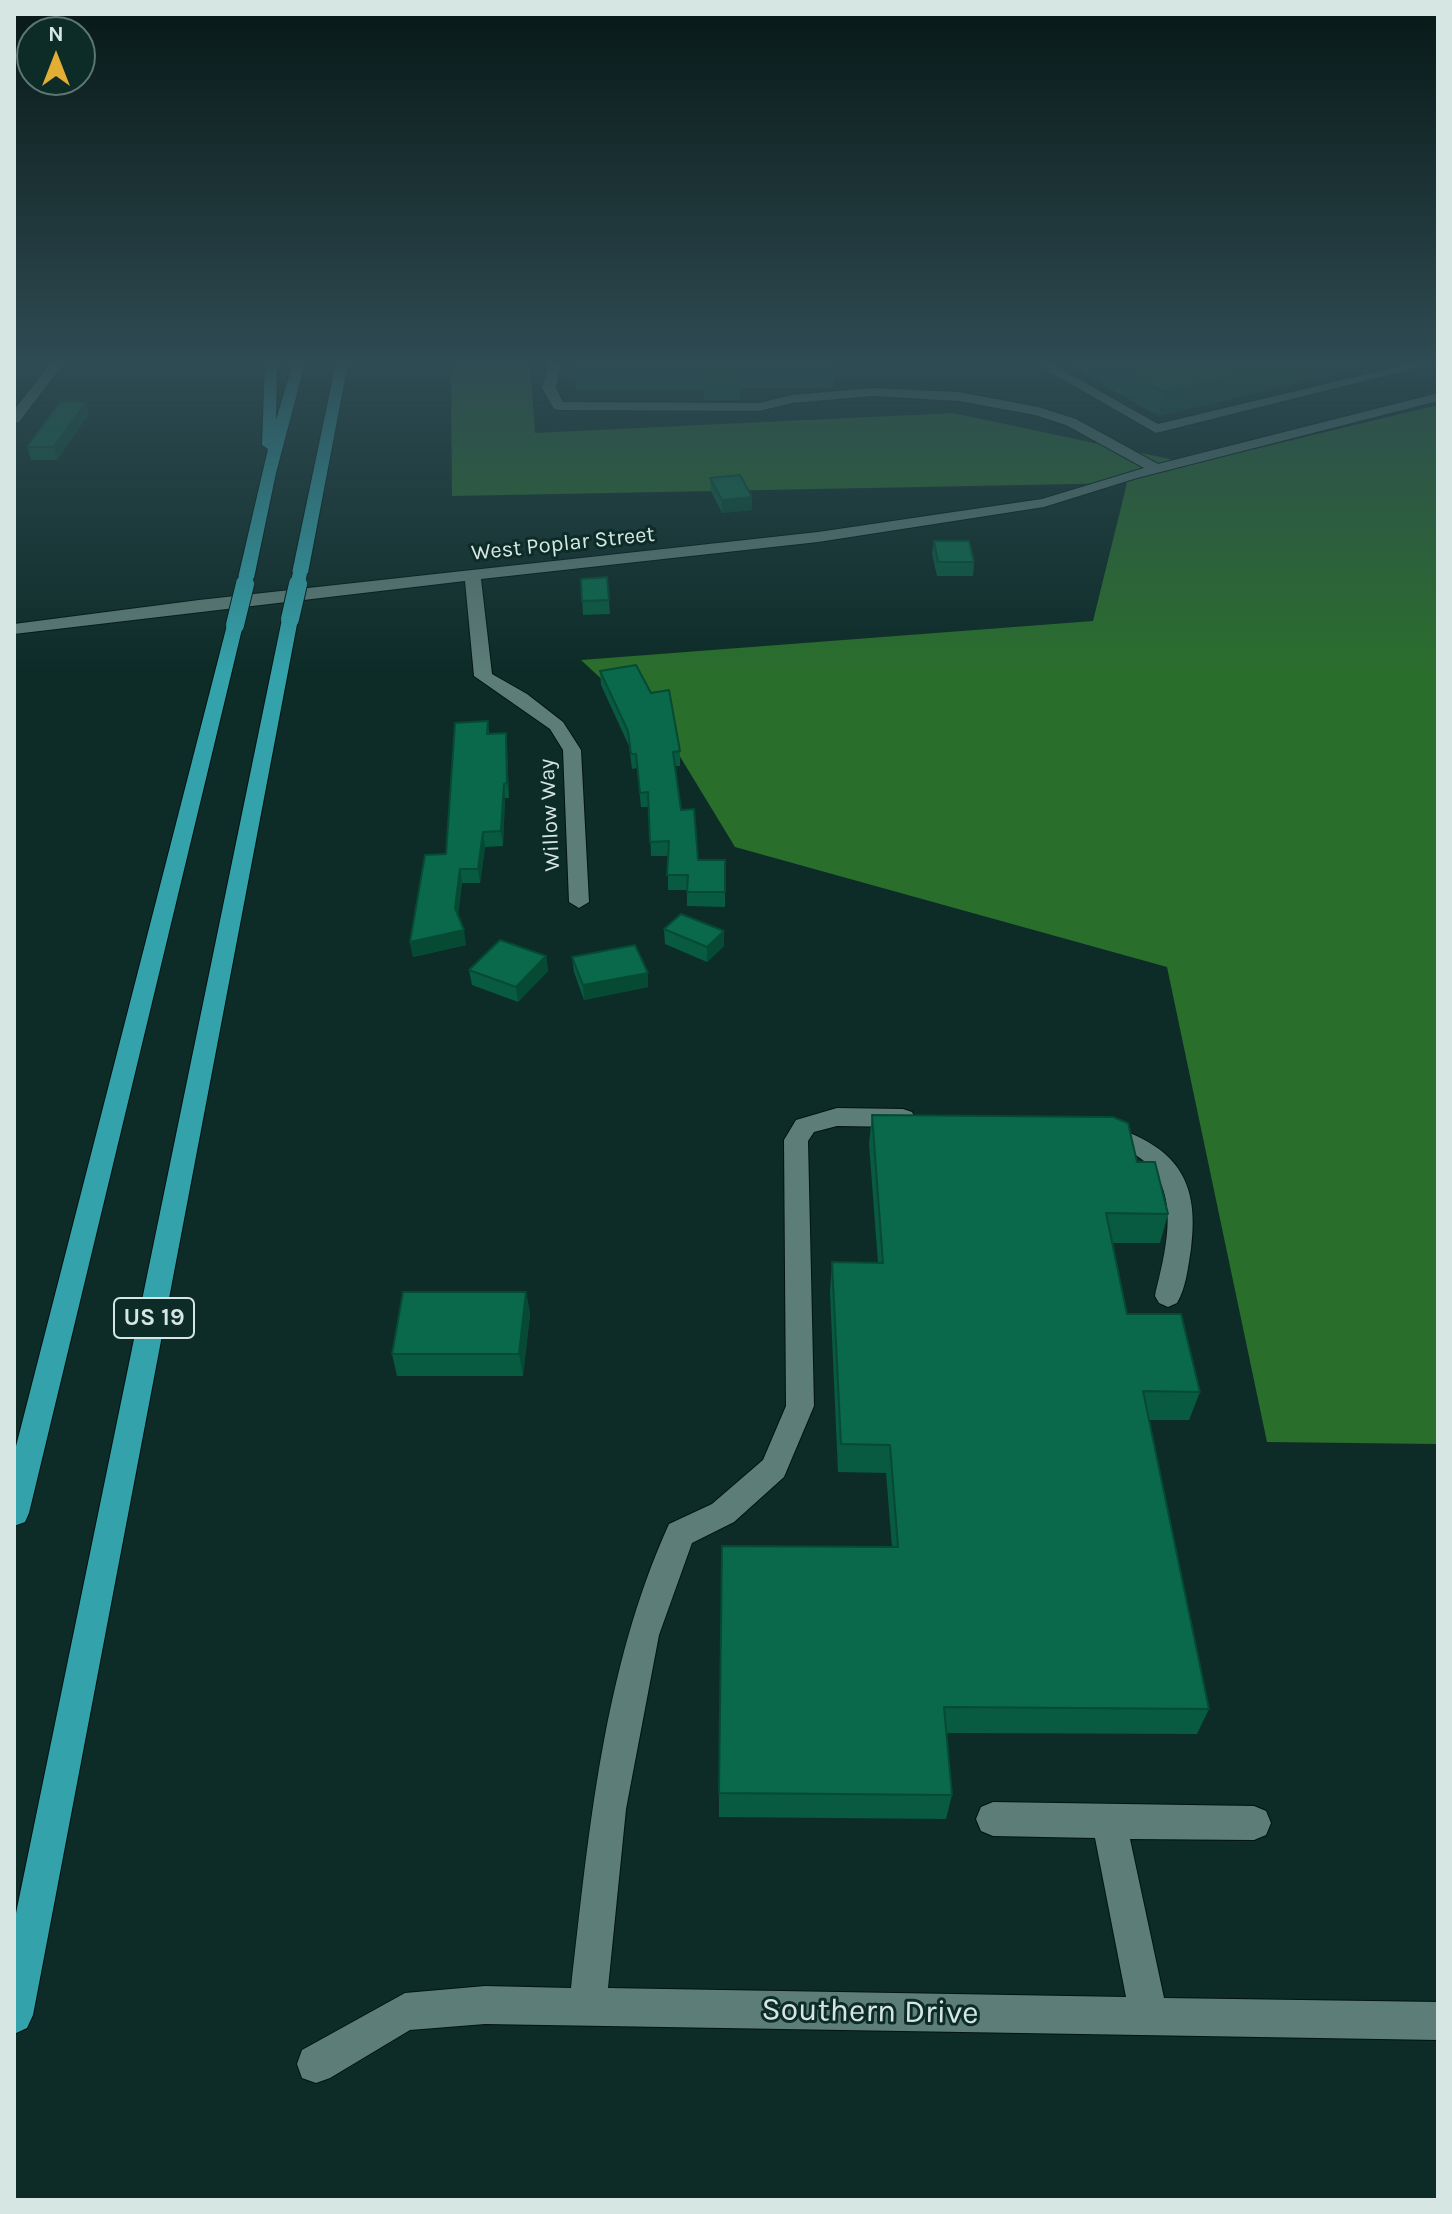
<!DOCTYPE html>
<html>
<head>
<meta charset="utf-8">
<style>
	body { margin:0 }
	#map { position:relative; width:1452px; height:2214px; overflow:hidden; background:#0d2c28; font-family:Karla,sans-serif }
	canvas { display:block }
	.frame { position:absolute; inset:0; border:16px solid #d5e6e3; pointer-events:none }
	.north { position:absolute; left:16px; top:16px; width:80px; height:80px; box-sizing:border-box; background:#0d2c28; border:2px solid #5d7673; border-radius:50%; rotate:0deg; font-size:22px; font-weight:700; line-height:32px; text-align:center; color:#d5e6e3 }
	.north::after { content:''; display:block; margin:auto; width:28px; height:36px; background:#e2ae34; clip-path:polygon(50% 0,100% 100%,50% 72%,0 100%) }
</style>
</head>
<body>
<div id="map">
<canvas width="1452" height="2214"></canvas>
<div class="frame"></div>
<div class="north">N</div>
</div>
<script>
const ctx = document.querySelector('canvas').getContext('2d');
ctx.lineJoin = 'round';
function fill(path, color) { ctx.fillStyle = color; ctx.fill(path, 'evenodd'); }
function trace(path, color, width, dash) { ctx.strokeStyle = color; ctx.lineWidth = width; ctx.lineCap = dash ? 'butt' : 'round'; ctx.setLineDash(dash || []); ctx.stroke(path); }
function write(font, color, halo, rows, align = 'center') {
  ctx.font = font + ' Karla,sans-serif'; ctx.lineWidth = 6; ctx.setLineDash([]); ctx.textBaseline = 'middle'; ctx.strokeStyle = halo; ctx.fillStyle = color; for (const [text, x, y, turn = 0] of rows) {
    ctx.save(); ctx.translate(x, y); ctx.rotate((+turn || 0) * Math.PI / 180); ctx.textAlign = isNaN(turn) ? turn : align; if (halo) ctx.strokeText(text, 0, 0); ctx.fillText(text, 0, 0); ctx.restore();
  }
}
const forest = new Path2D(`
	M451,363h79l5,70 418,-20 240,51 245,-59v1039l-171,-2 -100,-475 -432,-120 -62,-102 -92,-85 512,-39 34,-138 -675,13z`);
const minor = new Path2D(`
	M51,363h13l-45,59 -5,1v-13z
	M549,363h12l-5,25 7,14 196,1 33,-8 80,-7 87,4 79,15 38,12 82,45 280,-71v8l-301,77 -93,29 -226,35 -337,37 11,95 35,20 36,28 18,28 8,152 -10,6 -10,-6 -6,-152 -13,-21 -76,-53 -9,-95 -451,53v-10l185,-24 619,-68 224,-33 102,-31 -78,-43 -31,-10 -76,-14 -87,-5 -80,7 -33,8 -200,-1 -5,-1 -12,-21z
	M1034,363h16l108,61 255,-61h23l-280,70z
	M837,1108l66,1 9,3 3,6 -3,6 -9,3 -66,-1 -23,6 -6,9 6,265 -30,71 -50,45 -42,21 -33,92 -33,174 -18,179 518,9 -31,-159 -102,-2 -12,-5 -5,-12 5,-12 12,-5 261,4 12,5 5,12 -5,12 -12,5 -124,-1 34,159 274,4v38l-953,-16 -75,6 -80,48 -14,5 -14,-5 -5,-14 5,-14 103,-57 80,-7 86,2c18,-156 32,-319 98,-464l43,-20 51,-44 23,-54 -2,-266 12,-20z
	M1102,1123c69,21 99,51 89,126 -3,18 -5,39 -14,54l-9,4 -9,-4 -4,-7c11,-47 30,-112 -21,-142 -12,-7 -27,-11 -41,-16l-3,-6 3,-6z`);
const highway = new Path2D(`
	M265,363h12l-1,57 17,-57h12l-29,110 -22,105 -8,5 -8,-5 30,-129 -6,-4z
	M336,363h12l-40,210 -8,5 -8,-5z
	M290,614l8,5 -265,1396 -6,13 -13,6v-111l268,-1304z
	M235,620l8,5 -214,888 -4,9 -11,4v-72l213,-829z`);
const highwayBridgeFar1 = new Path2D(`
	M244,586l2,-8
	M297,586l3,-13`);
const highwayBridge = new Path2D(`
	M290,619l8,-35
	M235,625l10,-41`);
const wall = new Path2D(`
	M575,363l259,2 -1,23h-93v12h-36v-10h-128z
	M1064,363h317l-222,53z
	M89,414l-32,46h-26l-4,-13z
	M710,478l42,32 -30,3 -11,-22z
	M934,541l40,21 -1,14h-36l-5,-22z
	M607,577l3,37 -27,1 -2,-36z
	M600,671l80,80v15h-5l6,44 17,50h27v47l-38,-1v-16h-19v-34h-17l-2,-49h-8l-4,-39 -5,1 -3,-23 -28,-61z
	M488,721l1,13 18,14 2,50h-4l-2,48 -18,1 -5,36h-18l-4,32 8,30 -53,12 -3,-15 36,-88z
	M664,929l60,2v15l-17,16 -42,-18z
	M546,956l2,15 -30,31 -46,-17 -3,-15z
	M572,957l76,30 -64,13 -10,-28z
	M872,1115l265,47 31,52 -8,29h-47l14,71 73,78 -11,28h-40l60,289 -12,25 -251,-1 6,62 -6,24 -227,-2v-24l173,-246 -6,-74 -48,-1 -8,-180 2,-30 46,1 -9,-119z
	M526,1292l4,22 -7,62h-126l-5,-22z`);
const shadedWall = new Path2D(`
	M1288,363h93l-222,53 4,-24z
	M86,402l3,12 -32,46 -3,-13z
	M752,497v13l-30,3v-13z
	M506,733l1,15 2,50 -2,-15z
	M504,784l1,14 -2,48 -2,-15z
	M483,832l2,15 -5,36 -2,-14z
	M460,869l2,14 -5,40 -2,-15z
	M464,930l2,15 -53,12 -3,-15z
	M724,931v15l-17,16v-15z
	M546,956l2,15 -30,31 -2,-15z
	M648,973v14l-64,13 -1,-15z
	M526,1292l4,22 -7,62 -4,-22z`);
const building = new Path2D(`
	M575,363h259v2l-94,-1v12h-36v-9h-130z
	M1109,363h179l-125,29z
	M60,402h26l-32,45h-27z
	M740,475l12,22 -30,3 -12,-22z
	M934,541h35l5,21h-36z
	M607,577l2,23 -27,1 -1,-22z
	M636,665l15,28 18,-3 11,61 -7,1 8,58 13,-1 4,51h27v32h-38l1,-17h-21l2,-34 -19,1 -2,-50 -8,1 -4,-39h-5l-3,-23 -28,-60z
	M488,721l-1,13 19,-1 1,50 -3,1 -3,47 -18,1 -5,37h-18l-5,39 9,22 -54,12 15,-87 21,-1 9,-131z
	M681,914l43,17 -17,16 -43,-18z
	M500,940l46,16 -30,31 -47,-17z
	M635,945l13,28 -65,12 -11,-28z
	M872,1115l241,2 15,6 9,39h18l13,52 -62,-1 21,101h54l19,78 -57,-1 66,318 -265,-2 8,88 -233,-2 3,-247 176,1 -8,-102 -49,-1 -9,-182 51,1z
	M403,1292h123l-7,62h-127z`);
const farStreetnames = [
	["West Poplar Street",563,544,-6],
	["Willow Way",550,815,-93]
];
const shields = [
	[154,1318,80]
];
const shieldNames = [
	["US 19",154,1318]
];
const nearStreetnames = [
	["Southern Drive",870,2012,1]
];
fill(forest, '#2a6e2c');
trace(minor, '#001411', 2);
trace(highway, '#001411', 2);
fill(minor, '#5d7d78');
fill(highway, '#34a2ab');
trace(highwayBridgeFar1, '#001411', 15, []);
trace(highwayBridge, '#001411', 20, []);
trace(highwayBridgeFar1, '#34a2ab', 14);
trace(highwayBridge, '#34a2ab', 18);
fill(wall, '#085a40');
fill(shadedWall, '#064a34');
fill(building, '#09694a');
trace(building, '#064a34', 2);
const sky = ctx.createLinearGradient(0, 0, 0, 673);
sky.addColorStop(0, '#071816');
sky.addColorStop(0.54, '#2f4b53');
sky.addColorStop(1, '#2f4b5300');
ctx.fillStyle = sky;
ctx.fillRect(0, 0, 1452, 673);
write('22px', '#d5e6e3', '#0d2c28', farStreetnames);
for (const [x, y, w] of shields) { const box = new Path2D(); box.roundRect(x - w / 2, y - 20, w, 40, 6); ctx.fillStyle = '#0d2c28'; ctx.fill(box); trace(box, '#d5e6e3', 2); }
write('bold 24px', '#d5e6e3', null, shieldNames);
write('32px', '#d5e6e3', '#0d2c28', nearStreetnames);
</script>
</body>
</html>
